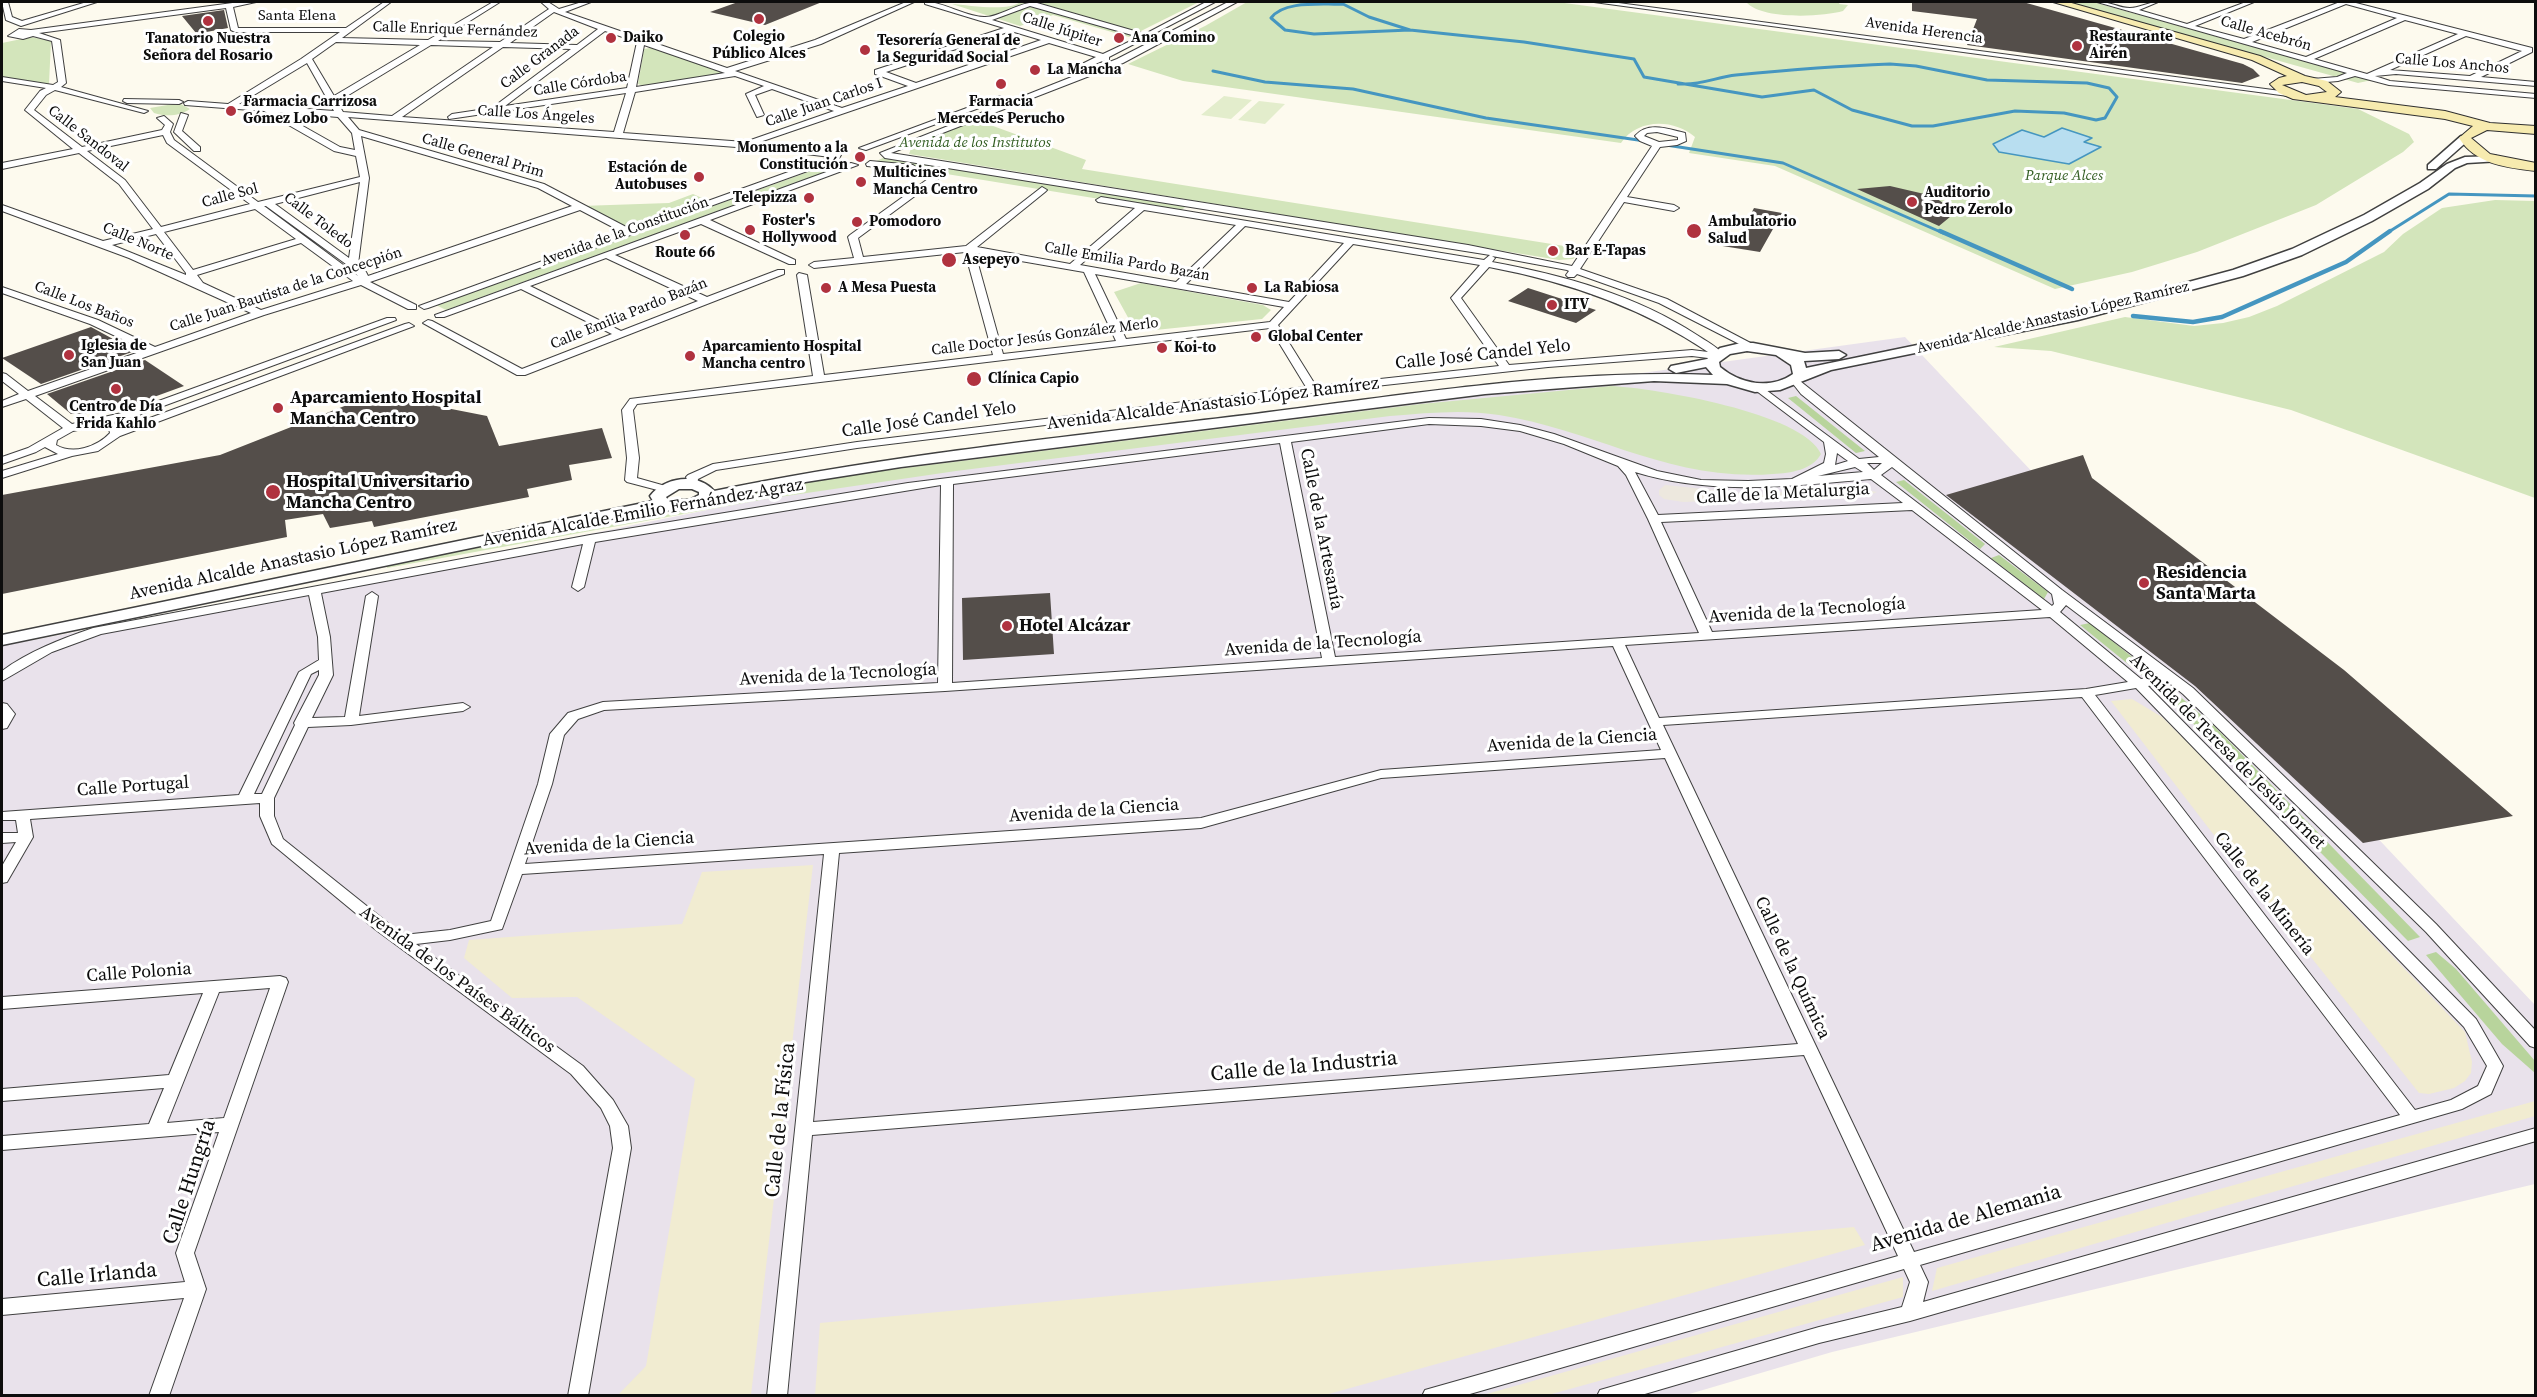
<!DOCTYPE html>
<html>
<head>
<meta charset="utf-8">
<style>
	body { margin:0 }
	#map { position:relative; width:2537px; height:1397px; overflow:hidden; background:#fdfaee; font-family:"Source Serif 4",serif }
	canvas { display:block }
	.frame { position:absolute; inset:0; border:3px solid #0d0d0d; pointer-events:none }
</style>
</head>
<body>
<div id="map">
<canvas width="2537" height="1397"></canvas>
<div class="frame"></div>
</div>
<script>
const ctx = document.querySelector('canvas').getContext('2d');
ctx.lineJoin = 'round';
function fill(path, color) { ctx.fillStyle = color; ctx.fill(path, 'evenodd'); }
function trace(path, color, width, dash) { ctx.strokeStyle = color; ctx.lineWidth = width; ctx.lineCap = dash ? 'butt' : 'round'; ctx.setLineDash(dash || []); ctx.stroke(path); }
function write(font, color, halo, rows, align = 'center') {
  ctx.font = font + ' "Source Serif 4",serif'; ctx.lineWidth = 6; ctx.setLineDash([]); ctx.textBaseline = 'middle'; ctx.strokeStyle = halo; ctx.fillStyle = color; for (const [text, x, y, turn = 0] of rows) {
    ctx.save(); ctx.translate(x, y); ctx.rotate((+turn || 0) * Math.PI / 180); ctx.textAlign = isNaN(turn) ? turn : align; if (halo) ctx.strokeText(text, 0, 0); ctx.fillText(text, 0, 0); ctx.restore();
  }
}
const industrial = new Path2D(`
	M1905,337l630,668v179l-703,168 -146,43 -1684,1v-750l587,-112 256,-52z`);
const farmland = new Path2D(`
	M2132,699l30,18 28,28 275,287 7,30 -1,11 -6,8 -11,7 -25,6 -10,-1 -202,-254 -106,-138z
	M813,865l-62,530h-133l28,-29 49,-287 -118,-82 -65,1 -48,-40 5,-18 213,-16 20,-52z
	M2535,1101v15l-603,175 5,-23z
	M1854,1227l11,18 -540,150h-510l5,-72z
	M1903,1277v20l-355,98h-65z`);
const green = new Path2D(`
	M1020,2h179l-70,35 -76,-22 -33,11 -68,-22c16,1 56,8 68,-2z
	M1247,2h310l801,107 51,25 5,8 -11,10 -87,53 -119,47 -65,20 -77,17 -280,-123 -86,-13 6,-16c-21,-18 -57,-19 -74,6l-438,-62 -55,-17 77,-38z
	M1746,2h94l-1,2 9,1 -5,6c-21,6 -81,9 -97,-9z
	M2069,2h24l279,78 -14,3z
	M31,37l20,4 -2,43 -47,-6v-35z
	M654,47l69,24 -3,4 -77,11 -5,-2 6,-35z
	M179,103l11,6c-10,7 -24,8 -36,4l-4,-5z
	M974,119l112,41 -4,9 501,80 -10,10 -14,1 -650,-106 4,-11z
	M885,157l304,47 -10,8 -263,-43 -46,-5z
	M825,166l7,4 -386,140 -10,-5z
	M693,194l18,8 -81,30 -49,-26 88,-3z
	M2495,200l40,1v297l-244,-88 -240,-59 -57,-4 131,-30 69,9 29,-3 26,-6 28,-11 107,-54 19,-18 39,-26z
	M1141,283l122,22 8,5 -9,9 -126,13 -22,-40z
	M1611,386c43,2 193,27 210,68 -9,16 -30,19 -48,20 -102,8 -178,-44 -274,-59 -36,-6 -73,-2 -109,1l-434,55 -190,28 -379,69 -1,-4 297,-52 44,-16 90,-17 604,-75z`);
const forest = new Path2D(`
	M1796,396l69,55 -9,2 -68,-55z
	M1904,480l81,64 -5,5 -84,-67z
	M1999,555l49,37 -4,7 -53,-41z
	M2090,623l62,50 -8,4 -64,-52z
	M2169,687l45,39 206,211 -12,4 -246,-249z
	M2436,952l20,17 79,92v12l-33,-29 -76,-89z`);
const pitch = new Path2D(`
	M1224,96l28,4 -21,19 -30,-4z
	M1259,101l26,3 -20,20 -27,-4z`);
const plaza = new Path2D(`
	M1839,484l38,8 -7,3 -187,7 -19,-3 -5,-4v-5l6,-5 97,10z`);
const water = new Path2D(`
	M2062,128l30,10 -8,4 17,5 -32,17 -70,-12 -6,-8 29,-14 22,7z`);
const streamFar1 = new Path2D(`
	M1343,4l26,13 41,13 -96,4 -29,-4 -14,-12c13,-18 51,-13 72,-14z
	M1410,30l114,12 110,17 10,18 41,7
	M1890,64l26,2 71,14 100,3 22,5 8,9 -12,21 -9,2 -32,-7 -49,-2 -82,15h-21l-60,-16 -38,-20 -52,7 -77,-13c18,0 33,-7 51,-9 51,-5 102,-9 154,-11z
	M1213,71l52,11 88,7 133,29 159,23
	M1678,84h7
	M1666,145l117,18 160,70
	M2387,233l62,-39 87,2`);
const stream = new Path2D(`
	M1940,231l132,58
	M2133,316l60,6 29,-5 124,-55 44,-31`);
const building = new Path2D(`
	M738,2h84l-57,23 -55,-13z
	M1912,2h111l220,62 10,5 7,7 -18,7 -275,-38 10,-26 -65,-8z
	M224,10l4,18 -27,5h-5l-14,-17z
	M1890,186l43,10 23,16 -17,14 -82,-37z
	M1754,208l28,5 -22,39 -50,-8 2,-13 28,4z
	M1528,288l68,22 -20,13 -68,-22z
	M91,327l44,24 -94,33 -39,-26z
	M145,360l39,26 -74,27 -39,1 -24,-20z
	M375,394l112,22 12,30 103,-18 10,30 -43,7 3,15 -45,9 2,8 -155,30 -2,-6 -42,7 -7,-14 -38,6 2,17 -285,57v-99l218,-40z
	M2083,455l9,23 252,192 169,146 -150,27 -168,-157 -249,-191z
	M1050,593l4,61 -91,6 -1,-62z`);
const minor = new Path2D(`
	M2,2h6l4,15 10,4 65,-19h10l-76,24 -15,-6z
	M240,2h16l-23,5 5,21h108l38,-26h7l-49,36 86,2 65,-38h7l-62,39 62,1 49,-33 -8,-7h7l11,7 23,-7h9l-26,10 162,56 88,-28 91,-38h8l-93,42 -86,27 107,37 66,-22 -33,-12v-4l129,-42 -79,-24v-2c20,0 38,14 59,15 14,1 35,-15 53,-15v1l108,31 61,-32h9l-106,55v3c-12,0 -26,14 -37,9l24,-12 -47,-14 -292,100 80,9 4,3 -3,5 -410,148 -4,1 -5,-3 203,-74 -42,-22 -210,72 46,23v4h-8l-47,-24 -97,30 -229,81 37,28 59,-13 256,-93h8l1,2 -257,95 -29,8 8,2 2,4 285,-105 4,-1 5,3 -294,110 -22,15 -26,5 -70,22v-7l56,-17 -13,-7 -9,5 -34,12v-7l26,-9 35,-20 -37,-29 -24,8v-6l17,-7 -17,-13v-8l4,1 22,17 117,-41 -55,-26 -88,-31v-6l96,33 57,27 96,-34 -122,-55 -127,-47v-6l3,1 98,35 50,-12 -34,-45 -40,-31 -77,16v-6l71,-14 -48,-39 15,-19 6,-3 -44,-7v-4l51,8 5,-3 -6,-41 -19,-5 -10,3 -15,-3 11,-7 12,1zM1030,6l109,31 -36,17 -111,-34zM226,8l5,22 4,2h105l-39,27 -73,45 -40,-3 -4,2 1,2 79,6 70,40 22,5 4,21 -102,25 -84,-62 -4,-8 3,-8 -9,-8 -7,2 8,7 -3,5 -80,17 -48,-37 12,-15 9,-5 89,23 4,-2 -87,-24 5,-4 -6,-43 -21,-7zM554,12l44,17 -21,16 -67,-2zM605,31l32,11 -10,46 -122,18zM1011,31l30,9 -125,43 -30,-11zM336,42l84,3 -86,51 -22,-37zM431,45l62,2 -101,69 -49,-4 -6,-10zM644,45l81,28 -89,14zM503,47l68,2 -79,59 -40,6 -4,3 1,2 177,-26 -12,39 -212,-15zM307,63l27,48 -95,-7zM735,76l29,10 -18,8 11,23 7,-2 -9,-20 17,-6 62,22 -89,31 -122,-9 12,-41zM278,112l60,5 14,16 3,17 -15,-3zM348,117l427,33 55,7 -200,72 -86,-45 -185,-54zM163,135l4,8 83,61 -89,23 -36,-47 -38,-29zM361,136l177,52 34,18 -204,70 -2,-4 -8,-8 11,-86zM360,182l-11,76 -74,-54zM264,206h2l84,61 8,9zM255,209l41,30 -103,31 -29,-38zM156,234l30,39v2l-74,-30zM301,243l52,38 -92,29 -58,-27 -6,-8zM96,426l13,3 1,4c-13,14 -37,22 -54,12l1,-5 16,-9z
	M1228,2h9l-114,61 -232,90 577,92 104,21 80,-120 -12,-5 -5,-5c13,-15 33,-7 50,-3l1,8 -9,4 -17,2 -33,50 47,8 5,3 -5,3 -50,-9 -44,67 87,30 91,48 -1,2h-8l-90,-46 -82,-29 -3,3h-6l-2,-2 3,-4 -2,-1 -75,-14 3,2 -3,4c71,13 144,33 205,73 9,6 19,11 26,19l-7,5 -24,-3 -144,11 -290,32 -401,49 -141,22 -18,9 -1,6h-8l-3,-8 2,-2 25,-11 144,-22 449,-55 -36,-59 -633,76 -4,6 6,48 -2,20 32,9 2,2 -6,3 -38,-10 -2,-2 2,-22 -5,-48 8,-11 183,-23 -16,-101 2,-2 8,2 17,100 169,-20 -28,-103 -151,16 -5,-3 5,-3 40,-4 -6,-21 2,-2 89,-64 7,2 -88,65 5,19 103,-11 76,-59 5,3 -2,2 -68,55 93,17 65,-56 -37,-6 -2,-2 5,-3 383,63 6,-5 -605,-97 -5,-5 237,-94zM1657,132l21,5v3l-19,2 -15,-6 3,-3zM1144,210l92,15 -60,57 -96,-17zM1245,226l99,17 -55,59 -103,-18zM1353,244l127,21 -29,33 48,68 -183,20 -38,-61zM975,253l109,19 32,69 -113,13zM1489,267c79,15 152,40 219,85l-16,-2 -183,15 -48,-67zM1095,274l189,33 -14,15 -144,17z
	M1594,2h17l677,90 4,2 -4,2z
	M2097,2c12,-1 22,6 33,6 10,0 18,-6 28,-6l-19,8 48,14 59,-22h8l-59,24 49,13 96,-37h12l180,46v4l-51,25 55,5v4l-140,-12 -21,2 15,5 146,13v4l-147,-13 -34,-9 -17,5 -23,2 -4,-2 1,-2 25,-2 10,-4zM2346,4l51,14 -91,39 -54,-15zM2405,20l53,14 -91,40 -53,-15zM2466,36l56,15 -52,25 -80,-6z
	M999,96l7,2 -140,52 -7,-2z
	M124,99l55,1 4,2 -4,2 -52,-1 -4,-2z
	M181,113l7,2 -6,16 18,16v4h-6l-20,-19z
	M870,161l43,4 4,3 -4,3 -46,-5 -1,-2z
	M851,163l7,2 -148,55 85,40v4h-6l-88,-40 -86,31 92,42 71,-27h6v4l-259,101h-8l-94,-52 5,-3 4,1 90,48 90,-35 -91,-45 -77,28h-8l-1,-2zM606,258l92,43 -77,30 -91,-45z
	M1795,377l267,213 131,98 243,236 100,107v17l-6,-2 -104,-114 -243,-238 -15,-12 -20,4 328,333 27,47 -12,28 -29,15 -542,156 8,17 -5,20 613,-174v13l-626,180 -91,22 -181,53h-41l3,-6 7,-2 212,-61 83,-20 8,-25 -6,-13 -441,127h-41l3,-6 7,-2 466,-132 -94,-201 -992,80 -25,261h-20l57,-542 -302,20 -20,55 -52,11 -34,4 167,122 30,34 15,26 3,22 -43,248h-20l45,-248 -3,-22 -9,-18 -30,-34 -195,-144 -104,-86 -12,-28v-13l-230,16 3,18 -26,45 -5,1v-17l14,-24 -14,1v-10h16l-2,-13h-14v-8l237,-17 60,-123 20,-12 -1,-23 -9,-42 -208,39 -49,18 -50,29v-10c27,-20 59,-32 91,-43l497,-93 318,-52 521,-65 52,1 39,6 34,9 103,37 44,9 47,1 44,-2 32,-16 2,-9 -2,-12 -70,-53 -1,-2 5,-3 101,75 20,-2 -78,-63 -11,-14zM1429,424l52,2 39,5 44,13 54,22 8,9 22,44 51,114 -364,24 -44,-215zM1280,443l42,215 -370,25 1,-199zM1837,453l11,8 -13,4zM1867,463h15l-8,7zM1855,467l8,5 -45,4 4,-1zM1892,467l160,127 2,10 -2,2 -171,-131zM1635,472c78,24 156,14 236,7l32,24 -245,12zM941,485l-3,198 -335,19 -35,11 -18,21 -12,50 -47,137 -41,9 -47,5 -120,-96 -9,-23v-18l34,-71 43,-2 112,-14 7,-4 -7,-4 -104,13 19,-120 -6,-4 -6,4 -21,121 -33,1 21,-43 -3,-38 -9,-44 262,-49 -11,43 6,4 6,-4 11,-45zM1912,510l130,100 -330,22 -51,-110zM2066,605l94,71 -19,3 -81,-67zM2050,617l78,65 -42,7 -427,29 -34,-73zM1613,646l48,104 -280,20 -180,48 -676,46 27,-80 12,-49 14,-16 26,-9 341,-19zM319,670v5l-25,48 1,2 -33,69h-8l57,-120zM2136,688l328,339 23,39 -9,20 -27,14 -36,10 -320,-415zM2082,697l318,418 -486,137 -251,-527zM1665,758l133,286 -985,78 26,-269 362,-25 180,-50z
	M2,703l5,1 8,10 -8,14 -5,1z
	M280,976l6,2 2,4 -94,271 12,36 -37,107h-20l35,-98 -182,17v-16l183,-17 -9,-29 43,-121 -217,18v-14l147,-12 15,-36 -162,13v-12l167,-14 34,-82 -201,16v-12zM270,988l-46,130 -57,5 52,-131z`);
const tertiary = new Path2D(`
	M2461,136l10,2 -35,31h-8v-4z
	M2496,156l6,3 -2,2 -33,2 -12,5 -27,21 -56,32 -70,34 -59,21 -165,44 -247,50 -51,20 -25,2 -28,-8 -73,-3 -169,13 -584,73 -102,16 -88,18 -21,9 -40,1 -648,134v-10l651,-134 -3,-5c14,-19 48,-24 64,-5 179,-37 360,-55 541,-77 151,-19 305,-45 458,-39l-7,-8 -30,6 -7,-4 2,-3 36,-7 13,-11 21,-5h12l52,10 34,-2 7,4 -7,4 -35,2 2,7 271,-56 156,-42 59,-21 72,-34 56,-32 27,-19 18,-7zM1747,351l29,4 15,10 2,9c-23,16 -53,10 -73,-7l-1,-5 11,-8zM679,489h13l7,3v3l-10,5h-21l-2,-3z`);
const secondary = new Path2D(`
	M2053,2h15l192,54 45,20 22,5 14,11 -6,5 110,14 45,12 46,3v8l-49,-4 -16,8 19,16 46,9v8c-29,-3 -61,-7 -77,-33l14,-12 -28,-7 -152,-20 -14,-6 -9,-9 9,-6 8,-2 -35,-16zM2302,82l17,4 8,6 -21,3 -24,-10z`);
const markers = [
	[759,19,6,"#b0323f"],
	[208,21,6,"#b0323f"],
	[611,38,6,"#b0323f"],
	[1119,38,6,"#b0323f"],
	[2077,46,6,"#b0323f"],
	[865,50,6,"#b0323f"],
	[1035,70,6,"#b0323f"],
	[1001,84,6,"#b0323f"],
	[231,111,6,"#b0323f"],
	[860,157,6,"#b0323f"],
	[699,177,6,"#b0323f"],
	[861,182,6,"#b0323f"],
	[809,198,6,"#b0323f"],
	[1912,202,6,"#b0323f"],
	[857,222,6,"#b0323f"],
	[750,230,6,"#b0323f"],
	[1694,231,8,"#b0323f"],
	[685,235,6,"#b0323f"],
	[1553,251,6,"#b0323f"],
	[949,260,8,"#b0323f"],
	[826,288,6,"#b0323f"],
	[1252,288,6,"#b0323f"],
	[1552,305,6,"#b0323f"],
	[1256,337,6,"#b0323f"],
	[1162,348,6,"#b0323f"],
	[69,355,6,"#b0323f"],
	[690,356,6,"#b0323f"],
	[974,379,8,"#b0323f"],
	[116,389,6,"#b0323f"],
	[278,408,6,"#b0323f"],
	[273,492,8,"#b0323f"],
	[2144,583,6,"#b0323f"],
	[1007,626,6,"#b0323f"]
];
const farStreetnames = [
	["Santa Elena",297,16],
	["Calle Enrique Fernández",455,30,2],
	["Calle Júpiter",1062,30,18],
	["Avenida Herencia",1924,31,8],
	["Calle Acebrón",2266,34,16],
	["Calle Granada",540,58,-37],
	["Calle Los Anchos",2452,64,5],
	["Calle Córdoba",580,84,-9],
	["Calle Juan Carlos I",824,103,-19],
	["Calle Los Ángeles",536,115,4],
	["Calle Sandoval",88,139,38],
	["Calle General Prim",483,156,16],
	["Calle Sol",230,196,-15],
	["Calle Toledo",318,221,37],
	["Avenida de la Constitución",625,232,-20],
	["Calle Norte",138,242,23],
	["Calle Emilia Pardo Bazán",1127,262,10],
	["Calle Juan Bautista de la Concecpión",286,290,-18],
	["Calle Los Baños",84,305,21],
	["Calle Emilia Pardo Bazán",629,314,-22],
	["Avenida Alcalde Anastasio López Ramírez",2053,318,-13],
	["Calle Doctor Jesús González Merlo",1045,337,-7]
];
const farPoinames = [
	["Colegio",759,37,"center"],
	["Público Alces",759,54,"center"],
	["Restaurante",2089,37],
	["Airén",2089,54],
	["Daiko",623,38],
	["Ana Comino",1131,38],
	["Tanatorio Nuestra",208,39,"center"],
	["Señora del Rosario",208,56,"center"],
	["Tesorería General de",877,41],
	["la Seguridad Social",877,58],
	["La Mancha",1047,70],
	["Farmacia Carrizosa",243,102],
	["Gómez Lobo",243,119],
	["Farmacia",1001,102,"center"],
	["Mercedes Perucho",1001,119,"center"],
	["Monumento a la",848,148,"right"],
	["Constitución",848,165,"right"],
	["Estación de",687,168,"right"],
	["Autobuses",687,185,"right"],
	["Multicines",873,173],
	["Mancha Centro",873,190],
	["Auditorio",1924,193],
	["Pedro Zerolo",1924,210],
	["Telepizza",797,198,"right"],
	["Foster's",762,221],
	["Hollywood",762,238],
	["Pomodoro",869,222],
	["Ambulatorio",1708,222],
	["Salud",1708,239],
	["Bar E-Tapas",1565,251],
	["Route 66",685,253,"center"],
	["Asepeyo",962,260],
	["A Mesa Puesta",838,288],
	["La Rabiosa",1264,288],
	["ITV",1564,305],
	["Global Center",1268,337],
	["Iglesia de",81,346],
	["San Juan",81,363],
	["Aparcamiento Hospital",702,347],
	["Mancha centro",702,364],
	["Koi-to",1174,348],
	["Clínica Capio",988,379],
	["Centro de Día",116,407,"center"],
	["Frida Kahlo",116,424,"center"]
];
const farParknames = [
	["Avenida de los Institutos",975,143],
	["Parque Alces",2064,176]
];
const streetNames = [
	["Calle José Candel Yelo",1483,355,-6],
	["Avenida Alcalde Anastasio López Ramírez",1213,404,-7],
	["Calle José Candel Yelo",929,420,-8],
	["Calle de la Metalurgia",1783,494,-3],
	["Avenida Alcalde Emilio Fernández Agraz",643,513,-10],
	["Calle de la Artesanía",1321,529,79],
	["Avenida Alcalde Anastasio López Ramírez",293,560,-12],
	["Avenida de la Tecnología",1807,611,-4],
	["Avenida de la Tecnología",1323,644,-4],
	["Avenida de la Tecnología",838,675,-3],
	["Avenida de la Ciencia",1572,741,-4],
	["Avenida de Teresa de Jesús Jornet",2227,752,45],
	["Calle Portugal",133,787,-4],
	["Avenida de la Ciencia",1094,811,-4],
	["Avenida de la Ciencia",609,844,-4],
	["Calle de la Minería",2264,894,52],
	["Calle de la Química",1792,968,65],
	["Calle Polonia",139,973,-4],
	["Avenida de los Países Bálticos",457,980,36]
];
const poiNames = [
	["Aparcamiento Hospital",290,398],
	["Mancha Centro",290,419],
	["Hospital Universitario",286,482],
	["Mancha Centro",286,503],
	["Residencia",2156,573],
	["Santa Marta",2156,594],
	["Hotel Alcázar",1019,626]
];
const nearStreetnames = [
	["Calle de la Industria",1304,1067,-5],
	["Calle de la Física",781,1120,-84],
	["Calle Hungría",190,1182,-72],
	["Avenida de Alemania",1966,1219,-16],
	["Calle Irlanda",97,1276,-5]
];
fill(industrial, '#e9e2eb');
fill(farmland, '#f1ecd1');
fill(green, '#d3e5bb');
fill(forest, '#b8d49c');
fill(pitch, '#e3edcc');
fill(plaza, '#ede8de');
fill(water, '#b8def0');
trace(water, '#4596c0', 1.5);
trace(streamFar1, '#4596c0', 3);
trace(stream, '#4596c0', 4.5);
fill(building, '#544e4a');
trace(minor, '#404040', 2);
trace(tertiary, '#404040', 3);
trace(secondary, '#2f2f2f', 2);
fill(minor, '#fff');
fill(tertiary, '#fff');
fill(secondary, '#f7ebaf');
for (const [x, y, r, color] of markers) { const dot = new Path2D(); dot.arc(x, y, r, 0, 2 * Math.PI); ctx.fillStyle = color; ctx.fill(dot); trace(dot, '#fff', 2); }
write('15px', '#0d0d0d', '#fff', farStreetnames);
write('bold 15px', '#0d0d0d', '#fff', farPoinames, 'left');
write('italic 15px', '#335e23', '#fff', farParknames);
write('18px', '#0d0d0d', '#fff', streetNames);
write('bold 18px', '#0d0d0d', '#fff', poiNames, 'left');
write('21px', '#0d0d0d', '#fff', nearStreetnames);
</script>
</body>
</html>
